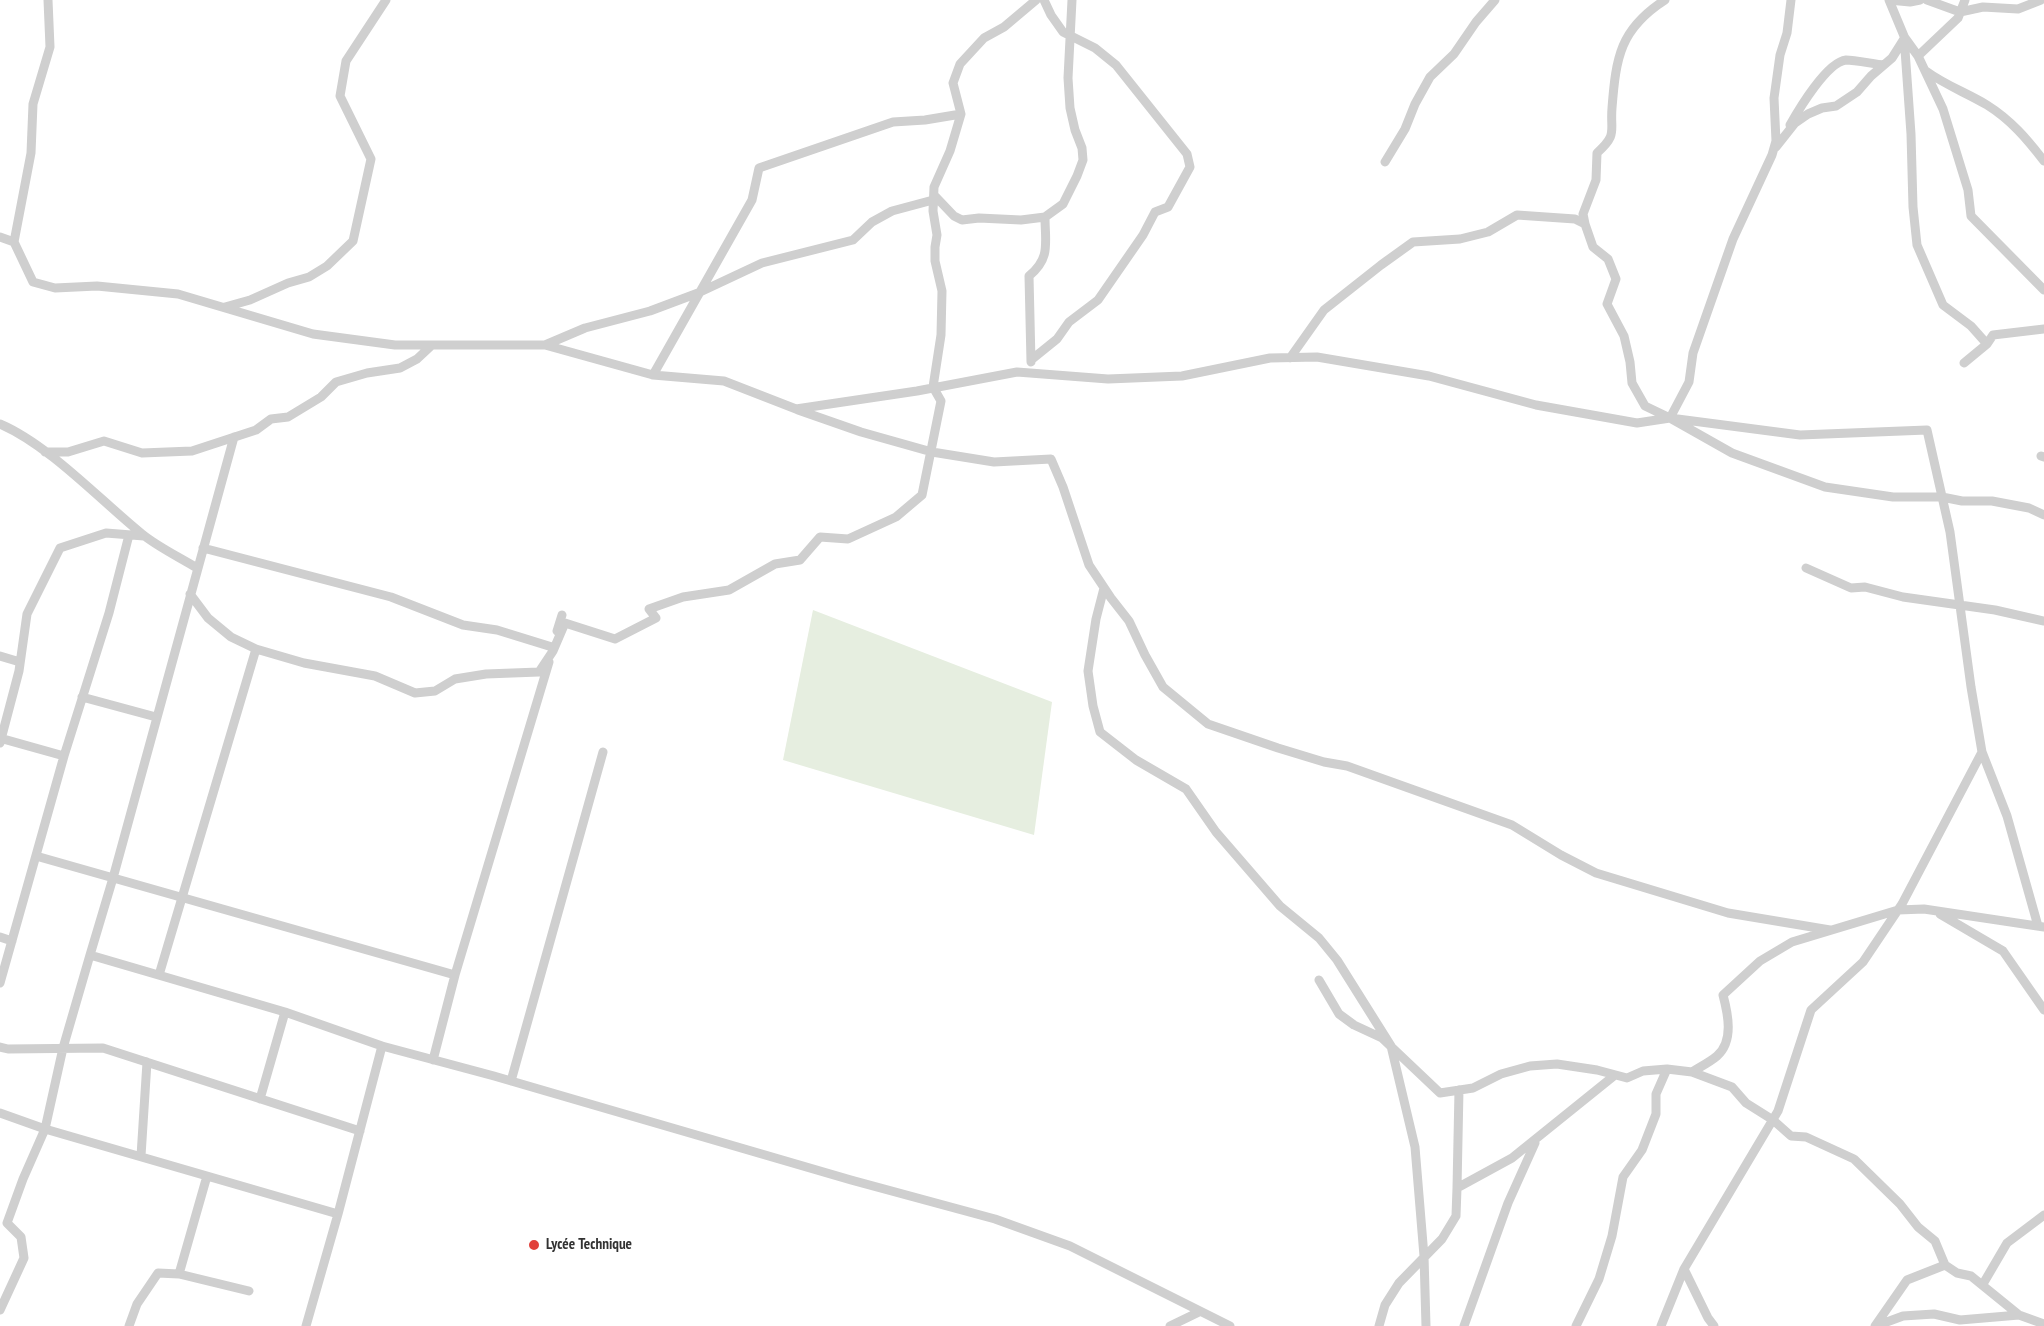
<!DOCTYPE html>
<html>
<head>
<meta charset="utf-8">
<style>
	body { margin:0 }
	canvas { display:block; background:#fff }
</style>
</head>
<body>
<canvas width="2044" height="1326"></canvas>
<script>
const ctx = document.querySelector('canvas').getContext('2d');
ctx.lineJoin = 'round';
function fill(path, color) { ctx.fillStyle = color; ctx.fill(path, 'evenodd'); }
function trace(path, color, width, dash) { ctx.strokeStyle = color; ctx.lineWidth = width; ctx.lineCap = dash ? 'butt' : 'round'; ctx.setLineDash(dash || []); ctx.stroke(path); }
function write(font, color, halo, rows, align = 'center') {
  ctx.font = font + ' "PT Sans Narrow",sans-serif'; ctx.lineWidth = 6; ctx.setLineDash([]); ctx.textBaseline = 'middle'; ctx.strokeStyle = halo; ctx.fillStyle = color; for (const [text, x, y, turn = 0] of rows) {
    ctx.save(); ctx.translate(x, y); ctx.rotate((+turn || 0) * Math.PI / 180); ctx.textAlign = isNaN(turn) ? turn : align; if (halo) ctx.strokeText(text, 0, 0); ctx.fillText(text, 0, 0); ctx.restore();
  }
}
const green = new Path2D(`
	M813,610l239,92 -18,133 -251,-75z`);
const minor = new Path2D(`
	M1665,0c-45,29 -49,57 -53,108 -2,24 6,26 -15,45l-1,27 -13,34 2,10 8,23 15,12 8,20 -9,25 17,32 6,26 2,21 13,23 25,12 62,35 93,34 68,10h49l20,4h30l37,7 15,7
	M1889,0l15,36 7,98 2,73 4,38 26,60 28,21 16,18
	M1889,0l21,2 10,-2
	M1927,0l33,12 23,-5 35,2 23,-9
	M1905,38l13,18 25,53 25,81 3,26 73,74
	M1918,56l40,-38 7,-18
	M1926,71c19,14 41,22 61,34 24,15 40,34 57,56
	M1790,125c9,-16 37,-63 56,-65 9,0 28,4 38,5
	M1776,147l19,-24 13,-9 14,-6 14,-2 21,-14 14,-16 21,-18 12,-19
	M1385,162l20,-33 10,-25 15,-27 24,-23 22,-32 19,-22
	M934,195l20,21 8,4 17,-2 42,2 24,-3 18,-13 14,-28 6,-16 -1,-12 -7,-18 -5,-22 -2,-30 4,-78
	M0,237l14,5 19,40 22,6 42,-2 81,8 135,40 82,11h150l108,30 71,6 72,28 121,-18 100,-19 91,7 74,-3 88,-18 47,-1 112,19 107,29 101,18 33,-5 130,17 127,-5 23,102 21,155 11,65 -80,152 -39,58 -52,48 -33,101 -94,158 -23,57
	M14,242l17,-89 2,-49 17,-57 -2,-47
	M225,307l25,-7 38,-17 21,-6 18,-11 26,-25 18,-82 -31,-63 6,-35 40,-61
	M545,345l40,-17 65,-17 48,-18 64,-30 91,-23 19,-18 20,-11 41,-11
	M1290,358l34,-48 57,-45 32,-23 47,-3 28,-7 29,-17 58,4 10,5
	M1031,360l26,-21 12,-17 29,-22 45,-65 12,-23 13,-5 22,-40 -3,-13 -71,-89 -21,-17 -32,-16 -12,-17 -7,-15
	M1031,362l-2,-86c22,-18 16,-33 16,-59
	M1964,363l23,-19 6,-9 51,-6
	M653,375l99,-175 7,-32 134,-46 32,-2 36,-6
	M798,410l63,22 71,20 62,10 57,-3 12,28 26,78 22,33 18,23 16,34 18,32 45,37 70,24 46,14 23,4 165,59 49,30 35,18 132,40 102,17
	M1670,418l19,-36 4,-29 40,-114 39,-84 4,-14 -2,-43 6,-43 7,-22 4,-33
	M0,424c49,21 100,76 142,110 16,13 37,23 55,34
	M234,437l-121,441 -23,77 195,57 97,34
	M45,452h23l36,-11 38,12 50,-2 64,-21 15,-11 17,-2 33,-20 15,-15 31,-9 33,-5 17,-9 15,-14
	M2041,456l3,1
	M203,548l188,49 72,28 34,5 55,17
	M1806,568l45,20 14,-1 38,10 92,13 49,11
	M1104,588l-8,31 -8,52 5,35 7,26 36,28 50,29 30,43 64,74 39,32 18,22 54,86 24,101 9,109 2,70
	M190,594l18,24 23,19 25,12 48,14 71,13 40,17 20,-2 20,-12 31,-5 53,-2 14,-21 12,-28 50,16 41,-21 -7,-9 34,-12 46,-7 46,-26 25,-4 20,-23 28,2 48,-22 26,-22 19,-94 -8,-14 8,-52 1,-44 -7,-30v-14l2,-12 -4,-24 1,-24 16,-36 11,-37 -8,-31 7,-19 24,-26 20,-11 32,-27
	M557,631l5,-16
	M0,656l20,6
	M82,697l74,20
	M0,738l64,18 -64,227
	M0,743l19,-72 8,-57 33,-66 46,-15 38,3
	M1982,752l25,64 31,110
	M64,756l45,-143 20,-78
	M36,856l419,119
	M1940,914l63,37 41,59
	M0,937l12,4
	M159,975l97,-326
	M1319,980l20,34 15,11 28,13 58,55 33,-5 28,-14 29,-8 27,-2 40,6 30,8 16,-7 24,-2 25,3 40,15 14,16 27,17 18,16 15,1 48,22 46,45 18,23 17,14 10,24 12,8 14,3 48,39
	M0,1047l8,2 95,-1 257,83
	M433,1060l22,-85 94,-313
	M1692,1072c8,-5 18,-10 25,-16 17,-15 11,-42 6,-61l37,-34 32,-19 106,-32 26,-1 120,18
	M511,1081l92,-329
	M260,1099l25,-87
	M0,1113l45,16 293,85 -32,112
	M141,1156l6,-94
	M1457,1188l2,-98
	M338,1214l44,-168 112,30 357,104 144,39 75,27 160,80
	M1684,1269l24,49 6,8
	M179,1274l28,-98
	M1983,1284l24,-41 37,-28
	M0,1310l24,-52 -3,-21 -14,-14 16,-44 22,-50 18,-81 27,-93
	M129,1326l8,-22 21,-31 21,1 70,17
	M1170,1326l29,-14
	M1379,1326l6,-21 14,-22 43,-44 14,-23 1,-28 55,-30 103,-83
	M1464,1326l44,-123 27,-60
	M1576,1326l23,-47 13,-43 11,-59 19,-27 14,-36v-20l11,-25
	M1875,1326l32,-46 38,-15
	M1876,1326l27,-10 31,-2 26,6 59,-5 25,9`);
const markers = [
	[534,1245,6,"#e1413b"]
];
const poiNames = [
	["Lycée Technique",546,1245]
];
fill(green, '#e6eee0');
trace(minor, '#cfcfcf', 9);
for (const [x, y, r, color] of markers) { const dot = new Path2D(); dot.arc(x, y, r, 0, 2 * Math.PI); ctx.fillStyle = color; ctx.fill(dot); trace(dot, '#fff', 2); }
write('bold 15px', '#323232', '#fff', poiNames, 'left');
</script>
</body>
</html>
